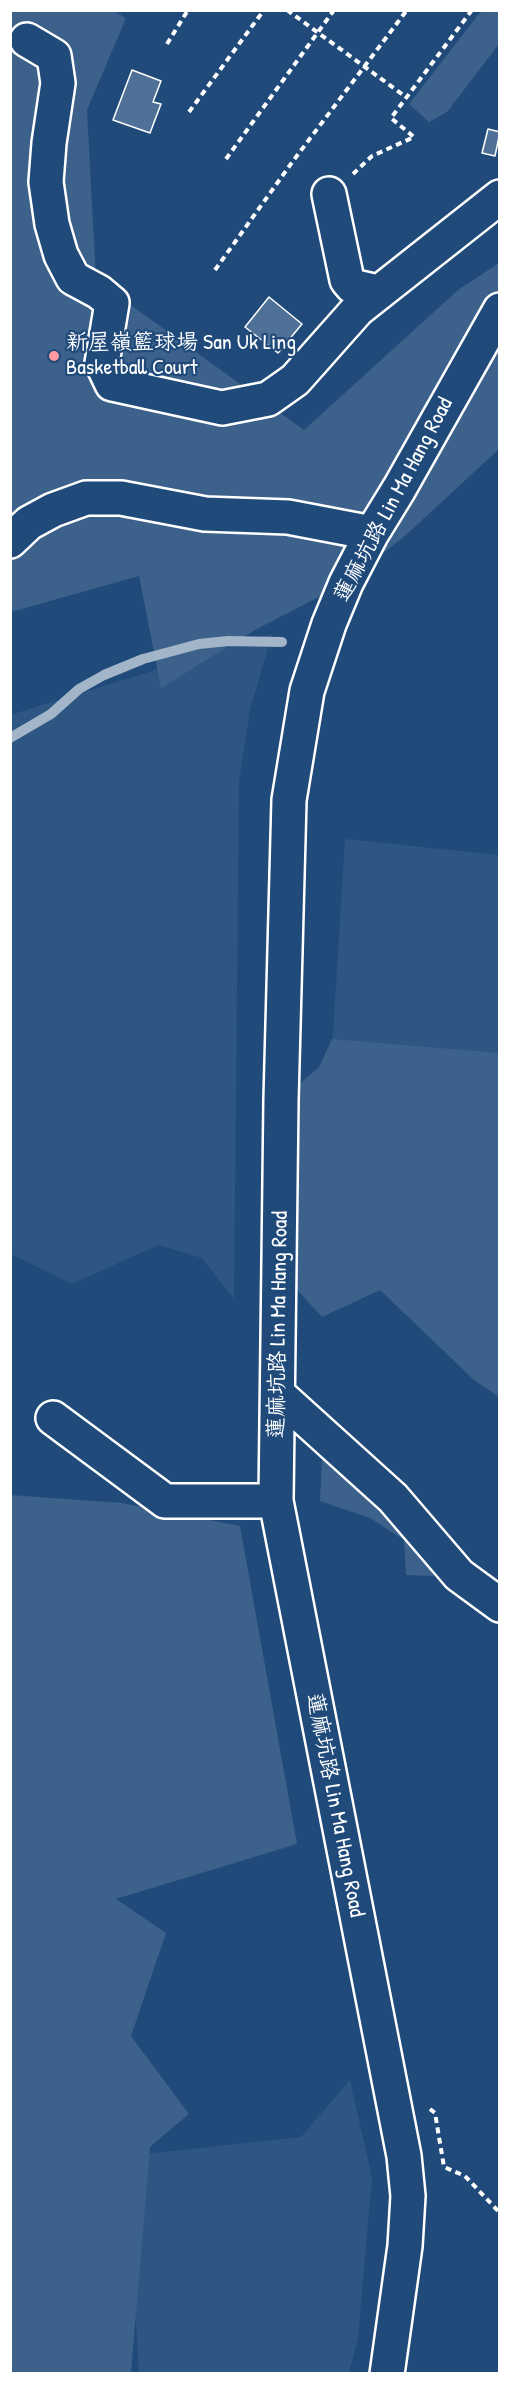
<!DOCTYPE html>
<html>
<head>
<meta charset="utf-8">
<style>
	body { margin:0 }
	#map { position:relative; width:510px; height:2384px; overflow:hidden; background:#1f4a7a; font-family:"Patrick Hand",sans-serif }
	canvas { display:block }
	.frame { position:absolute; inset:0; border:12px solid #fff; pointer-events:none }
</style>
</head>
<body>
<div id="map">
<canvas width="510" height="2384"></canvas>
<div class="frame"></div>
</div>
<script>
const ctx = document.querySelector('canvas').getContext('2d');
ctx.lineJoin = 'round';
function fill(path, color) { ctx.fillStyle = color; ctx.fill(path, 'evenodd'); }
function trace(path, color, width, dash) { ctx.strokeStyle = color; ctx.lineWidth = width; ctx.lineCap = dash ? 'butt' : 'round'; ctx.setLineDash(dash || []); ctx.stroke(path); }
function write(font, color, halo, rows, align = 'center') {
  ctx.font = font + ' "Patrick Hand","LXGW WenKai TC",sans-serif'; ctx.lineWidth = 4.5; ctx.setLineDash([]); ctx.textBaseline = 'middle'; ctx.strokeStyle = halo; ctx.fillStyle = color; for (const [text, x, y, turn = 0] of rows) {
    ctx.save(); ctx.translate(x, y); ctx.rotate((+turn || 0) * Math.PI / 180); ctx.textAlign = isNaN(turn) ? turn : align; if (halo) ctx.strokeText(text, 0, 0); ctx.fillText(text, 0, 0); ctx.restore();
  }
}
const built = new Path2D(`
	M272,634l-22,76 -11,71 -5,518 -32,-41 -44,-13 -86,39 -61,-30 -1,-539z
	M345,839l154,16v514l-170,-271z
	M350,2080l22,98 -14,159 -9,36h-210l-13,-217 175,-19z`);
const green = new Path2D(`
	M11,11h103l12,7 -39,92 9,170 208,150 154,-140 41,-27v186l-93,86 -60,48 -91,47 -94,58 -22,-112 -128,36z
	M481,11h18v33l-52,68 -18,10 -20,-18z
	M332,1039l167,14v344l-25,-17 -94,-90 -58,27 -34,-37 -7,-180 38,-33z
	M363,1449l56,55 14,72 -27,-1 -2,-35 -34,-22 -50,-17 2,-42z
	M10,1495l112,8 118,23 57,318 -181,55 50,34 -35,103 58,78 -39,33 -19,226h-120z`);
const stream = new Path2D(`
	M10,738l41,-24 28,-25 25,-14 39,-16 56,-15 29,-3 54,1`);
const building = new Path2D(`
	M132,70l29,11 -8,21 8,2 -11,29 -37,-13z
	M488,129l12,3 -5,24 -13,-3z
	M269,297l33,27 -24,29 -33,-26z`);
const path = new Path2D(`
	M287,10l119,87
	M167,44l21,-34
	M189,112l75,-102
	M226,159l108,-149
	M353,174l19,-18 42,-19 -23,-19 81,-108
	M215,270l78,-109 114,-151
	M430,2109l5,4 9,54 21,9 35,37`);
const minor = new Path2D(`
	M27,40l27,16 4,27 -9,60 -3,39 6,42 9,31 12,23 26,14 13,11 -10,60 10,21 110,24 46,-9 27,-19 63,-71 142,-112
	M329,194l18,86 5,6 26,6
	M10,541l19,-18 24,-13 33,-12h35l84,16 83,3 84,16
	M278,1394l115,104 66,77 41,30
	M53,1418l112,83h111
	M387,2374l18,-128 3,-50 -4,-40 -128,-655 5,-401 8,-300 18,-109 22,-67 17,-41 26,-50 27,-44 101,-179`);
const markers = [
	[54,356,6,"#ff9aa2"]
];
const poiNames = [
	["新屋嶺籃球場 San Uk Ling",66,343],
	["Basketball Court",66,368]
];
const streetNames = [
	["蓮麻坑路 Lin Ma Hang Road",394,500,-62],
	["蓮麻坑路 Lin Ma Hang Road",279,1325,-89],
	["蓮麻坑路 Lin Ma Hang Road",335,1805,79]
];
fill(built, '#2e5683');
fill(green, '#3c618b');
trace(stream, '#a3b5c8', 10);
fill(building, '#507197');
trace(building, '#fff', 1.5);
trace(minor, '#fff', 38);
trace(path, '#fff', 4, [6, 4.5]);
trace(minor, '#1f4a7a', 33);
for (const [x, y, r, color] of markers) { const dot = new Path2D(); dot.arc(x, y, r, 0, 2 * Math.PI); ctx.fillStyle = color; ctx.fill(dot); trace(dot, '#1f4a7a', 2); }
write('22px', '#fff', '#1f4a7a', poiNames, 'left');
write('22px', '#fff', '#1f4a7a', streetNames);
</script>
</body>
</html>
